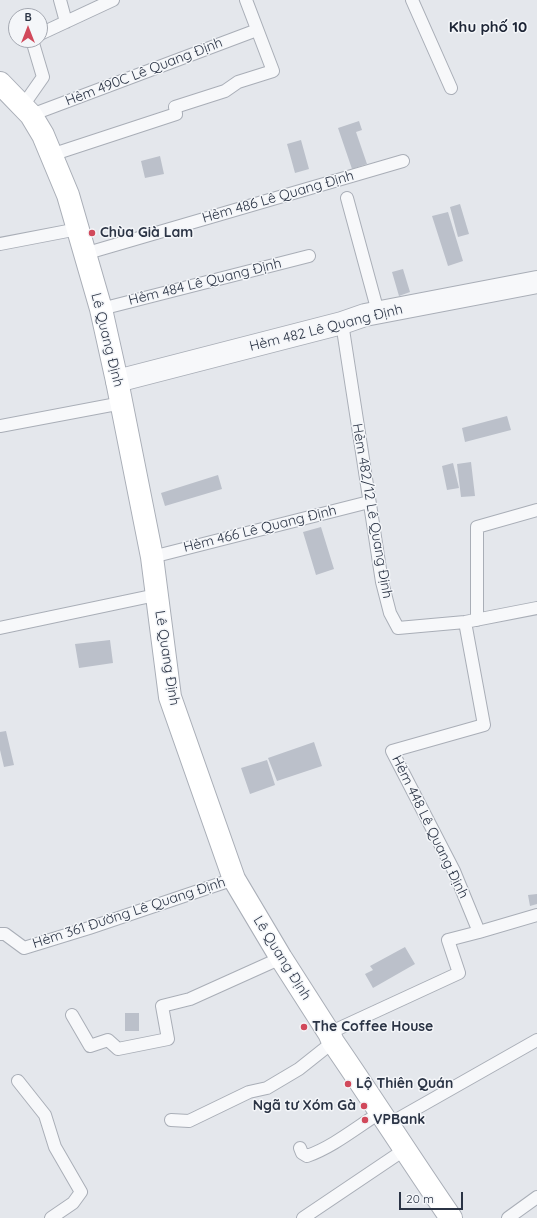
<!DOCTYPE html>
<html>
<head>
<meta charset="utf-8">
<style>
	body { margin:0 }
	#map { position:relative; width:537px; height:1218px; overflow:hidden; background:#e4e7ec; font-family:Quicksand,sans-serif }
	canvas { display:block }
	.north { position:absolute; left:8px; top:8px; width:40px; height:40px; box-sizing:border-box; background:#f4f6f9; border:1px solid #a4a8b1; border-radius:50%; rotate:0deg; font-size:11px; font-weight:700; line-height:16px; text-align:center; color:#2b3445 }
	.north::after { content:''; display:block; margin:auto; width:14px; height:18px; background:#d1495b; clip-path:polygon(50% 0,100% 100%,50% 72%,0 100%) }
	.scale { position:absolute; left:399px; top:1192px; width:64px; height:18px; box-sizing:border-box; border:2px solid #2b3445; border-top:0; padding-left:5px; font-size:12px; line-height:14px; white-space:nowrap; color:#2b3445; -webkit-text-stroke:3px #f4f6f9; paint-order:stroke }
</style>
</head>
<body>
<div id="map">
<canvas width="537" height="1218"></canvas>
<div class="north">B</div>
<div class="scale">20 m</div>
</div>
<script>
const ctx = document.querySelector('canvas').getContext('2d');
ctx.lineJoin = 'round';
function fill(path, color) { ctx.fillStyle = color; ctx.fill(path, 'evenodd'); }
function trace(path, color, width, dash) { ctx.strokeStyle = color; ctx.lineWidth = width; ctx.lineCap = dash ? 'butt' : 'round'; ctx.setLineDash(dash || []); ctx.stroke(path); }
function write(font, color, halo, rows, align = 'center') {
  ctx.font = font + ' Quicksand,sans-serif'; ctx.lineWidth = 3; ctx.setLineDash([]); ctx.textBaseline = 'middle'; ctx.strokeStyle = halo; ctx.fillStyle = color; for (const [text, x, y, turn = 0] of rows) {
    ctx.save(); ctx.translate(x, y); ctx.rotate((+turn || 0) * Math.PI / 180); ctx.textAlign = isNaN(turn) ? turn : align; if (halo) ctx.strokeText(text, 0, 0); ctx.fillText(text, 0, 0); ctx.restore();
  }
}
const building = new Path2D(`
	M359,121l3,9 -6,2 11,32 -15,5 -14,-41z
	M301,140l8,29 -14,4 -8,-29z
	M160,156l4,18 -19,4 -4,-17z
	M460,204l9,30 -11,3 -8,-30z
	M448,212l15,49 -15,5 -16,-50z
	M403,269l7,23 -11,4 -7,-24z
	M507,416l4,14 -46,12 -3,-14z
	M471,462l4,34 -14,1 -4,-33z
	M453,463l6,25 -12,2 -5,-24z
	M218,475l4,14 -57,17 -4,-13z
	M321,527l13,42 -18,6 -13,-43z
	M110,640l3,23 -34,5 -4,-24z
	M6,731l8,34 -10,2 -4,-17v-18z
	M314,742l8,24 -45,15 -9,-23z
	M267,760l8,25 -25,9 -9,-26z
	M537,894v10l-7,2 -2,-11z
	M405,947l10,17 -42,24 -8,-14 8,-4 -3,-4z
	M125,1013h14v18h-14z`);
const lane = new Path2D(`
	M60,0l6,22
	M412,0l39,88
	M40,34l73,-34
	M22,107l21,-30 -11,-37
	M31,115l226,-85
	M51,155l125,-41 -1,-7 50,-16 13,-9 35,-11 -27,-71
	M347,198l31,114
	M0,244l78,-15
	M84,254l319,-93
	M101,309l208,-53
	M342,323l40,259 8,31 8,15 67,-6 72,-14
	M0,426l122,-23
	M152,557l217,-55
	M477,620v-93l60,-17
	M0,628l156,-33
	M479,932l58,-17
	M0,934h5l19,14 65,-20 145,-49
	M72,1015l18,31 18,-6 10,9 50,-10 -6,-33 28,-7 91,-41
	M329,1033l130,-60 -11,-33 31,-8 -25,-61 -62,-120 92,-26 -19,-103
	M18,1081l27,34 10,32 26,45 -8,11 -22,15
	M171,1120l18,1 60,-29 18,-4 32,-19 34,-27
	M389,1124l148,-84
	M300,1148l2,5 5,3c26,-9 50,-29 74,-44
	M303,1218l101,-68
	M508,1218l29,-21`);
const street = new Path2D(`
	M117,381l225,-58 23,-8 172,-33`);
const secondary = new Path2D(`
	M0,83l31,32 12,20 25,60 33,114 16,72 35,176 18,140 64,182 47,79 48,75 4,9c40,58 78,118 118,176`);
const markers = [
	[92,233,4,"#d1495b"],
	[304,1027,4,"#d1495b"],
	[348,1084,4,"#d1495b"],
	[364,1106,4,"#d1495b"],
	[365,1120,4,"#d1495b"]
];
const streetNames = [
	["Hẻm 490C Lê Quang Định",144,72,-21],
	["Hẻm 486 Lê Quang Định",278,197,-16],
	["Hẻm 484 Lê Quang Định",205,282,-14],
	["Hẻm 482 Lê Quang Định",326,328,-14],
	["Lê Quang Định",107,340,76],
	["Hẻm 482/12 Lê Quang Định",372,511,80],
	["Hẻm 466 Lê Quang Định",260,529,-14],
	["Lê Quang Định",167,658,81],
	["Hẻm 448 Lê Quang Định",430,827,64],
	["Hẻm 361 Đường Lê Quang Định",129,913,-18],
	["Lê Quang Định",282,958,58]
];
const poiNames = [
	["Chùa Già Lam",100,233],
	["The Coffee House",312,1027],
	["Lộ Thiên Quán",356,1084],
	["Ngã tư Xóm Gà",356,1106,"right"],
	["VPBank",373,1120]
];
const neighbourhoodNames = [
	["Khu phố 10",488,27]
];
fill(building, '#bbc0ca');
trace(lane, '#a9aeb7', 14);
trace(street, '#a9aeb7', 24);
trace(secondary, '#a9aeb7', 24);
trace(lane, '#f7f8fa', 12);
trace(street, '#f7f8fa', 22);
trace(secondary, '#fff', 22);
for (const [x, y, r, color] of markers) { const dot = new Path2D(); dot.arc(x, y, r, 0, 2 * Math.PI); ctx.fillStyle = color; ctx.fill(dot); trace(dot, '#f4f6f9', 1.5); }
write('14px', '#2b3445', '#f4f6f9', streetNames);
write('bold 14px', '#2b3445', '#f4f6f9', poiNames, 'left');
write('bold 15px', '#1d2536', '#f4f6f9', neighbourhoodNames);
</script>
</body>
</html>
